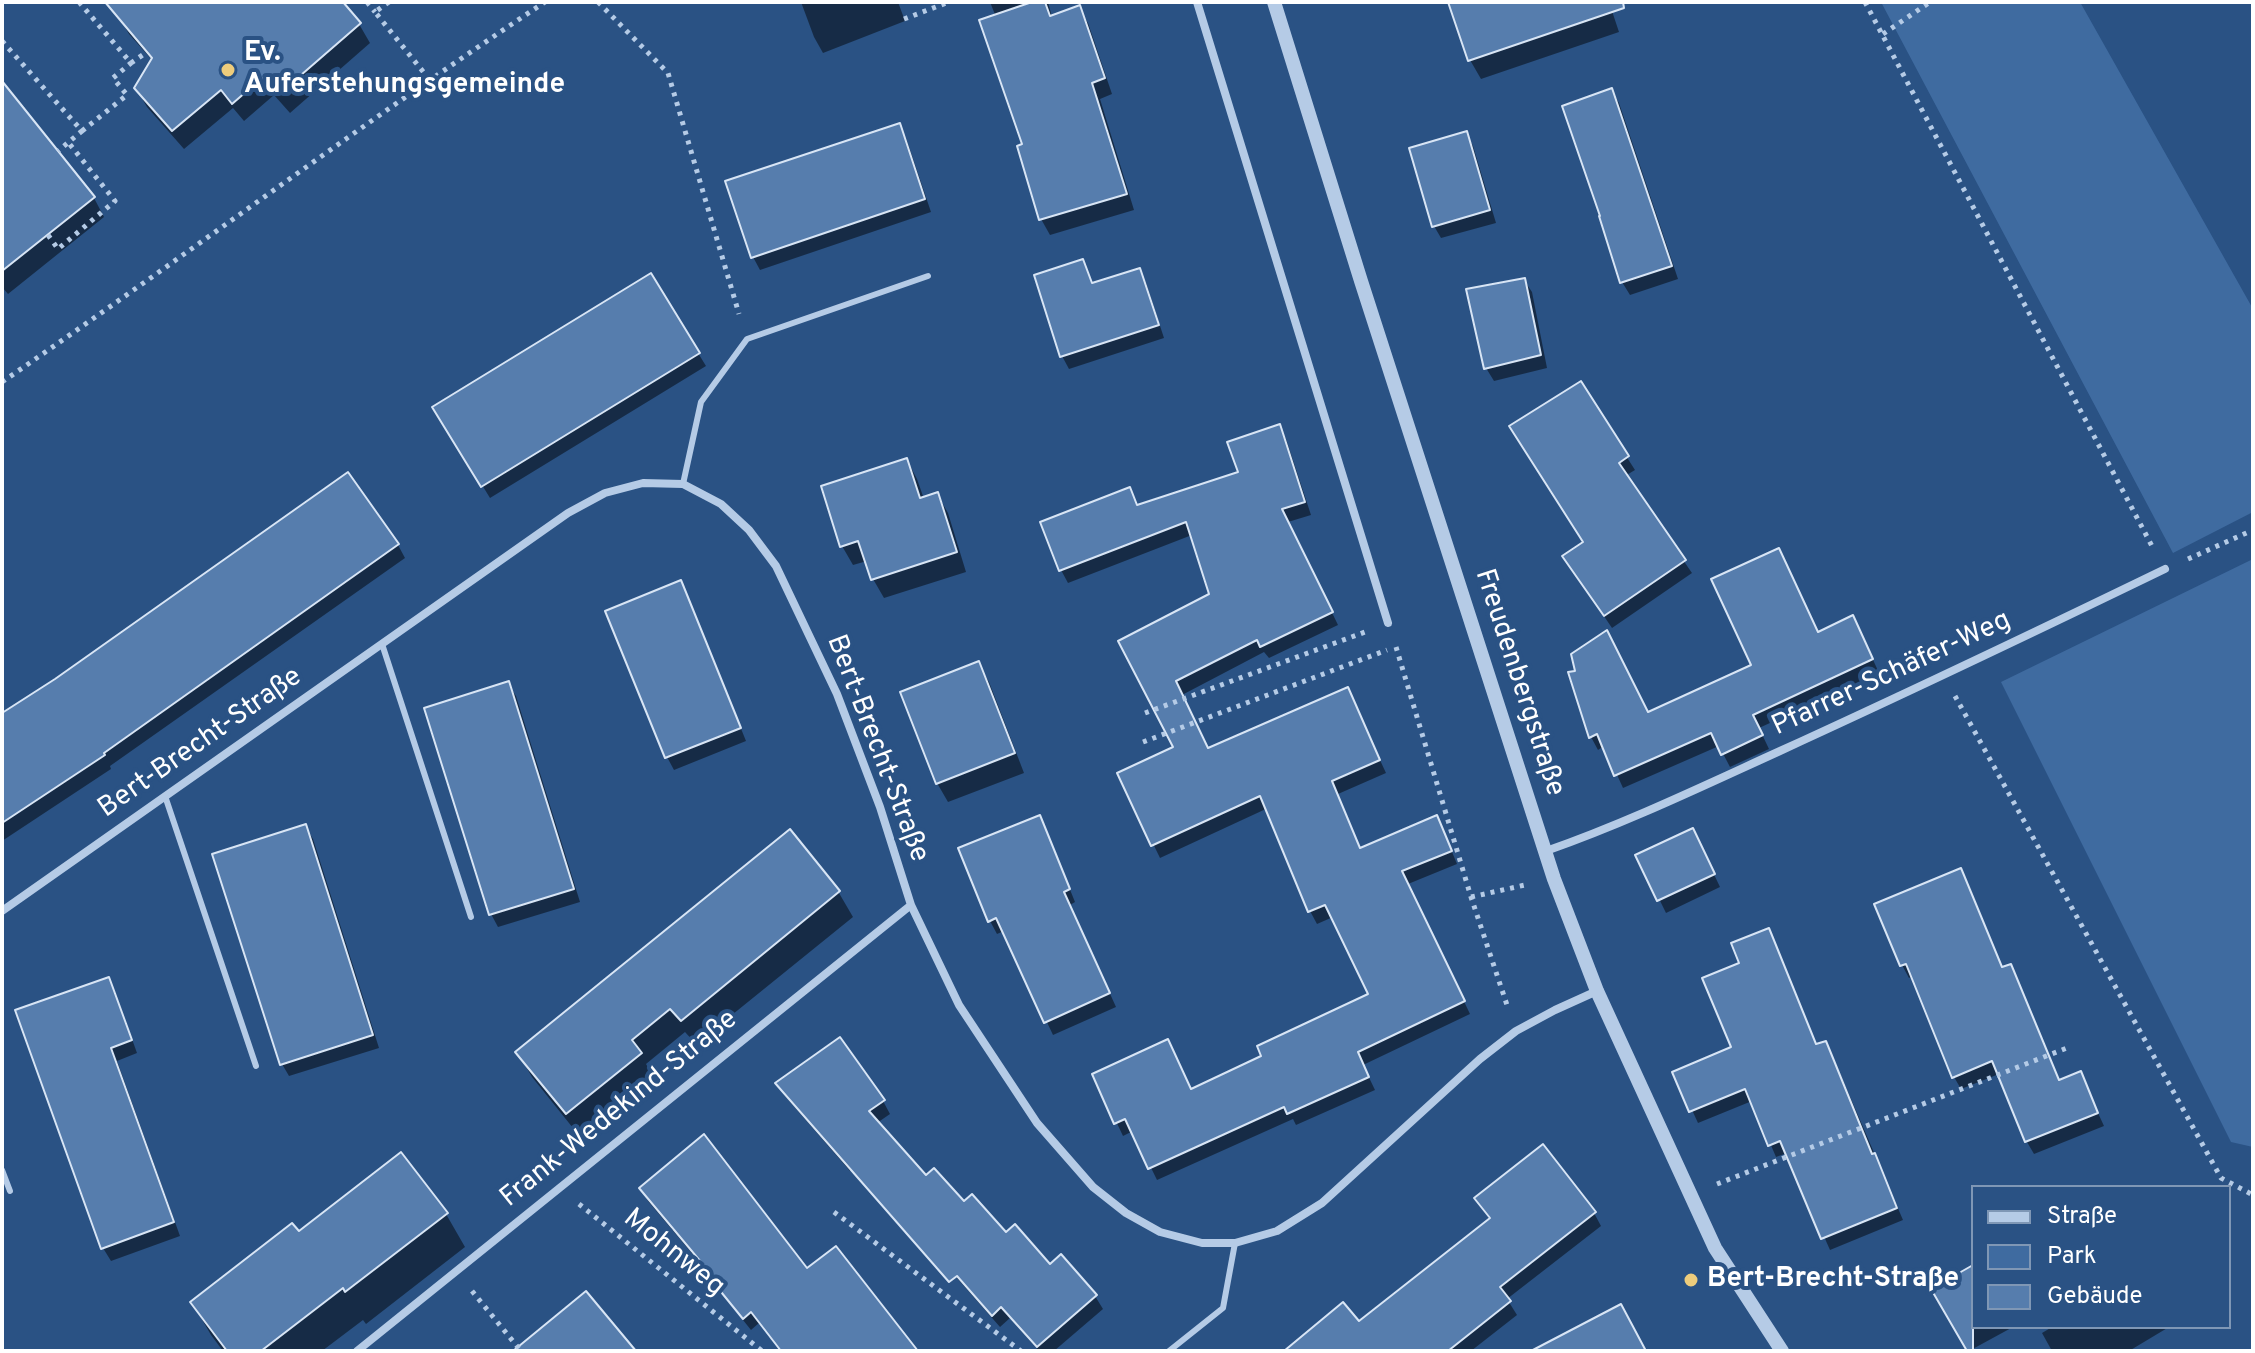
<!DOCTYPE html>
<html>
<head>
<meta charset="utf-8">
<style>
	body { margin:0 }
	#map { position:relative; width:2255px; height:1353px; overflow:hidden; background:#2a5284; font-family:Overpass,sans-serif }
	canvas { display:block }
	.frame { position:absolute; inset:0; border:4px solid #fff; pointer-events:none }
	.legend { position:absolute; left:1971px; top:1185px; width:260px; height:144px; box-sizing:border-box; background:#2a5284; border:2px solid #7f97b5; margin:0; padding:10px 14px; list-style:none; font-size:24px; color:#fff }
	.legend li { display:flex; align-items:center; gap:16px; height:40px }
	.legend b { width:40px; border:2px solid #7f97b5 }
</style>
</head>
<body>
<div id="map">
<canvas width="2255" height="1353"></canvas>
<div class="frame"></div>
<ul class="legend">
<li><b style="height:10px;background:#b5cbe6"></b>Straße</li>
<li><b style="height:22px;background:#3f6ba0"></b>Park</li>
<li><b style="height:22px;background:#567dad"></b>Gebäude</li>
</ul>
</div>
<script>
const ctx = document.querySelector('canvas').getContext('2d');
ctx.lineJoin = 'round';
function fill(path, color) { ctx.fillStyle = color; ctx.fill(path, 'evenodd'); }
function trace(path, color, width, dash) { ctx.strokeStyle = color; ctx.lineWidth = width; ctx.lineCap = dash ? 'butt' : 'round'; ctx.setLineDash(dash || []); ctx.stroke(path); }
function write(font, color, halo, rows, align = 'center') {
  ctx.font = font + ' Overpass,sans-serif'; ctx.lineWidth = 8; ctx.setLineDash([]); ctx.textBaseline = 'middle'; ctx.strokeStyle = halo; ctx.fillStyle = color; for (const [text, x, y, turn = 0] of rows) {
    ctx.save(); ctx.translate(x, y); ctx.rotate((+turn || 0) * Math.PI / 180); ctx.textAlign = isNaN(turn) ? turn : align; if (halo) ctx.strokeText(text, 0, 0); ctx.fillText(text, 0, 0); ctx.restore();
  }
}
const green = new Path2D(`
	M1881,2h199l173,307v203l-80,41z
	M2253,559v588l-22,-5 -230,-460z`);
const shadow = new Path2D(`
	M134,2h206l19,22 11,19 -80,70 -16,-18 -30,26 -11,-13 -49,41 -37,-42 -11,-19 17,-27 -24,-27 -11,-19z
	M801,2h97l7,19 -82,32 -9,-16z
	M990,2h58l4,15 27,-9 9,15 24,71 -12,5 34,111 -84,25 -9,-16 -45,-202z
	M1450,2h159l10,30 -138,47 -11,-19z
	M1612,91l7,12 59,176 -48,16 -8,-13z
	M19,105l75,93 10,19 -96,77 -6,-7v-168z
	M899,125l7,13 25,74 -171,58 -7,-13z
	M1466,134l7,12 23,77 -55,15 -7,-12z
	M1082,261l11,24 46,-15 7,13 18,55 -95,31 -7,-13z
	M651,276l55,90 -216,132 -55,-90z
	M1524,280l8,12 15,76 -53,13 -8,-13z
	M1580,384l55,86 -10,6 67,97 -80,55 -40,-59 13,-26z
	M1279,426l7,13 25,76 -23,7 50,103 -69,33 -5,-6 -82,43 26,55 139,-61 39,84 -48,21 23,56 82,-20 14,34 -49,20 62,130 -107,51 12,25 -79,35 -3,-6 -136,61 -24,-49 -10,5 -29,-61 98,16 72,-34 107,-62 -38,-78 -16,7 -7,-13 -42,-103 -108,50 -41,-84 57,-26 -55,-106 91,-47 -20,-60 -124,48 -7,-13 -19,-47 87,-33 9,17 102,-34z
	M907,460l10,19 7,20 13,-5 11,19 18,59 -82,26 -11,-19 -6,-18 -14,4 -11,-19 -19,-59z
	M398,545l7,13 -295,208 1,3 -109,72v-124z
	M680,583l7,12 59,146 -72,29 -7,-13z
	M1860,631l19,42 -120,55 10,21 -39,18 -11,-21 -96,42 -19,-42 -6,4 -7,-13 -21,-63 78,41 170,-81z
	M978,663l11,19 35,91 -76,29 -11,-19z
	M508,684l8,12 64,206 -82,25 -7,-13z
	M1039,818l7,12 29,72 -5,3 46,102 -63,28 -49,-104 -7,3 -7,-13z
	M305,826l8,13 66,209 -90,28 -7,-12z
	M790,832l49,61 14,24 -157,127 -11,-12 -39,32 8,14 -73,60 -49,-61 -14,-24z
	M1699,843l21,44 -54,26 -28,-57z
	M1960,871l8,12 35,86 7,-3 7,13 43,103 20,-8 24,52 -70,28 -7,-12 -28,-68 -38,15 -7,-12 -41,-101 -4,2 -7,-13z
	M1775,942l42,104 15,9 71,165 -73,30 -43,-97 -11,4 -24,-56 -54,22 -23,-50 58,-25 9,-84z
	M108,979l7,13 22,61 -20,8 63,175 -69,25 -8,-13 -86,-236z
	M777,1084l106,17 7,13 -13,9 49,54 124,90 45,29 8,13 -49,42h-15l-29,-33 -10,9 -143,-163 -7,7 -65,-75z
	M641,1188l166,83 109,80h-135l-22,-28 -8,7 -28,-35 -7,-13 -68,-81z
	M1476,1199l118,14 7,13 -94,73 10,16 -46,36h-180l68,-27 132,-104z
	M446,1214l19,33 -99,77 -3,-4 -41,31h-99l-12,-16 -19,-33 106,-68z
	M1973,1267v60h40l-44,24z
	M2052,1327h117l-40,24h-77l-10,-18z`);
const building = new Path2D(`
	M105,2h238l18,21 -83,72 -16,-17 -30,26 -11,-14 -49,41 -38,-43 18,-30z
	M1032,2h13l5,14 30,-11 25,73 -13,5 35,111 -88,26 -22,-74 5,-2 -43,-124z
	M1448,2h175l1,6 -156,53z
	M2,81l93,116 -93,74z
	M1612,88l60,178 -52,17 -21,-67h1l-38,-110z
	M900,123l25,76 -174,59 -26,-77z
	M1467,131l23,79 -58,17 -23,-79z
	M1083,259l9,24 48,-15 19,57 -99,32 -26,-82z
	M651,273l49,80 -219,134 -49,-80z
	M1525,278l16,77 -57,14 -18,-80z
	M1581,381l48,75 -10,7 67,97 -82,56 -42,-60 21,-14 -74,-116z
	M1280,424l25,78 -23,7 51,103 -73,35 -3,-7 -81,41 32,67 140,-61 32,73 -48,21 28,67 77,-33 15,36 -50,20 63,130 -107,51 11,25 -82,37 -3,-7 -136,62 -23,-50 -11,5 -22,-50 76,-35 23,50 70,-33 -4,-10 111,-52 -43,-89 -17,7 -48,-116 -109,50 -34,-73 56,-26 -55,-106 91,-47 -23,-72 -127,49 -19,-49 90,-35 7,18 101,-33 -11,-30z
	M907,458l13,40 18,-6 19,60 -86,28 -13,-39 -18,6 -19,-61z
	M348,472l51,72 -295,209 1,2 -103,68v-110l53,-34z
	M1779,548l39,84 35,-17 20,44 -120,56 10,20 -42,20 -10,-22 -97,43 -17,-42 -8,4 -21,-66 7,-1 -4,-17 36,-24 41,82 103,-47 -40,-86z
	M681,580l60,148 -76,30 -60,-147z
	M979,661l36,92 -79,31 -36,-92z
	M509,681l65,208 -85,26 -65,-207z
	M1040,815l30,74 -6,3 46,101 -66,30 -48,-105 -8,4 -30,-74z
	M306,824l67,211 -93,30 -68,-211z
	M1693,828l22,46 -58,27 -22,-46z
	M790,829l50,62 -159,130 -11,-12 -38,31 10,13 -76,61 -51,-62z
	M1961,868l41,99 9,-3 48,116 22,-9 17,42 -73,29 -33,-81 -40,17 -46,-114 -6,2 -26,-62z
	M1769,928l47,116 10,-3 46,113 3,-1 22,55 -76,31 -41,-98 -12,5 -23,-57 -56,23 -17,-40 59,-25 -29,-69 37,-15 -8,-20z
	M109,977l23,63 -21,8 63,174 -73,27 -86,-239z
	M840,1037l45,63 -16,11 57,64 8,-7 30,33 8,-7 34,38 9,-8 35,40 11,-10 36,41 -60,52 -36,-40 -9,9 -35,-40 -8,6 -174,-199z
	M704,1134l103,134 29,-22 82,105h-137l-30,-39 -8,7 -30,-37 3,-2 -77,-92z
	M1543,1144l53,68 -96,75 11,14 -63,50h-164l59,-49 16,19 131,-103 -16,-20z
	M401,1152l47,61 -103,79 -2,-4 -82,63h-34l-37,-49 102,-79 7,8z
	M1973,1265v86h-6l-36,-62z
	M586,1291l50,60h-123z
	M1621,1304l25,47h-115z`);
const path = new Path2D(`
	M79,2l52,61 16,-11
	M367,2l8,10
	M389,2l-14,10 54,67
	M598,2l70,71 71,241
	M1865,2l288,546
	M904,19l45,-17
	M1883,34l47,-32
	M2,41l80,90 -24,20
	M82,131l45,-36 -14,-17 18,-15
	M48,235l10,14 57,-48 -47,-59
	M2,382c182,-125 359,-258 543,-380
	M2188,559l65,-29
	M1396,647l75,250 37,111
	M1955,696l266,482 32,17
	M1145,713l220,-81
	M1143,742l244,-92
	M1471,897l54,-12
	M1717,1184l350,-136
	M579,1204l183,147
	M834,1212l187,139
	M472,1291l49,60`);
const service = new Path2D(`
	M683,484l18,-82 46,-63 181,-63
	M382,644l89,273
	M165,796l91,270
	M2,1170l8,21
	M1169,1351l54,-43 12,-65`);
const minor = new Path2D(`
	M1197,2l191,621
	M1546,851c80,-28 157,-65 234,-100 129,-59 257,-120 385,-182
	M2,911l566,-398 37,-20 38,-10 40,1 38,20 28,26 27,36 61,128 43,113 31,98 48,100 78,118 56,64 33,26 34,19 42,11h33l42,-12 45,-28 158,-144 36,-28 39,-21 42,-19
	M357,1351l554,-446`);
const tertiary = new Path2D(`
	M1274,2l87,279 193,598 43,112 118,257 67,103`);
const markers = [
	[228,70,8,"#edcc7c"],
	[1691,1280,8,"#edcc7c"]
];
const poiNames = [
	["Ev.",244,54],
	["Auferstehungsgemeinde",244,86],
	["Bert-Brecht-Straße",1707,1280]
];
const streetNames = [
	["Pfarrer-Schäfer-Weg",1892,675,-25],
	["Freudenbergstraße",1518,683,72],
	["Bert-Brecht-Straße",201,744,-35],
	["Bert-Brecht-Straße",876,749,69],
	["Frank-Wedekind-Straße",620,1110,-39],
	["Mohnweg",673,1254,39]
];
fill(green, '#3f6ba0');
fill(shadow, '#0007');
fill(building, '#567dad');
trace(building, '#d8e5f5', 2);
trace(path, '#b5cbe6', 5, [4, 6]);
trace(service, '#b5cbe6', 6);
trace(minor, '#b5cbe6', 8);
trace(tertiary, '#b5cbe6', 14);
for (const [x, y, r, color] of markers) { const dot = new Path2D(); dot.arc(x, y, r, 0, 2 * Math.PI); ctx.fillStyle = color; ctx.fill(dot); trace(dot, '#2a5284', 3); }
write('bold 28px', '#fff', '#2a5284', poiNames, 'left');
write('28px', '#fff', '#2a5284', streetNames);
</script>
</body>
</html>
